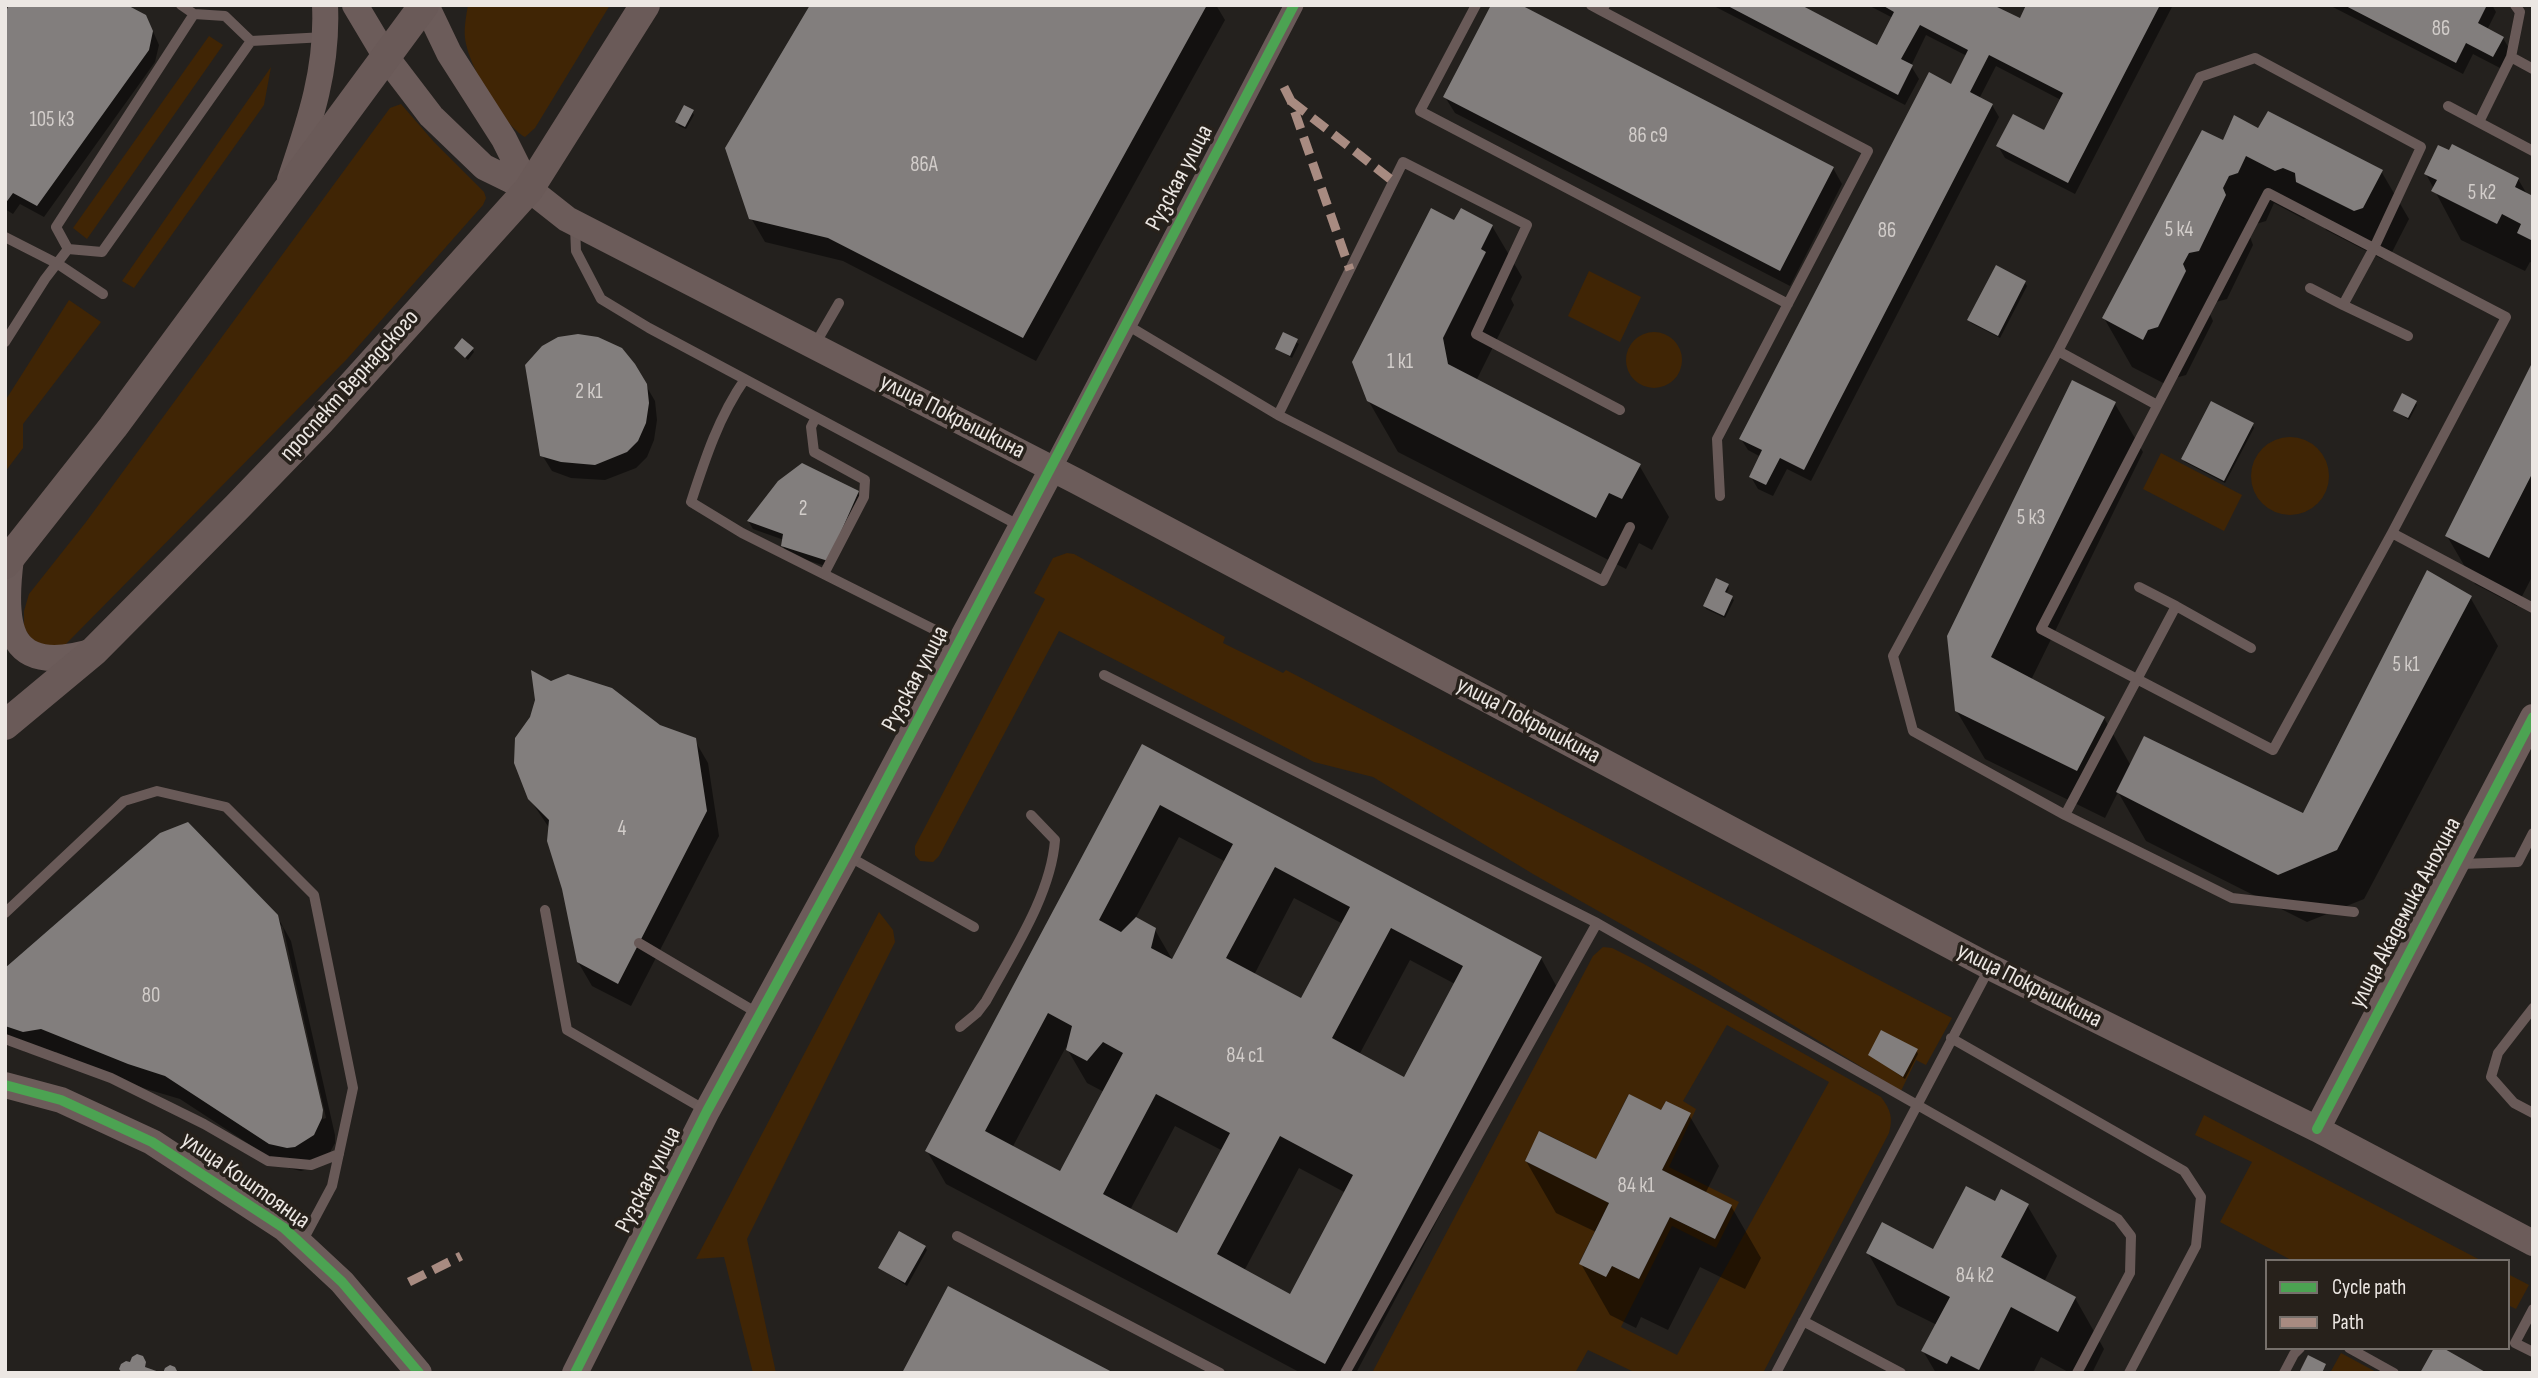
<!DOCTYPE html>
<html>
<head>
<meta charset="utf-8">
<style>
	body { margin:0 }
	#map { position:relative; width:2538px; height:1378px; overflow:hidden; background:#24211e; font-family:"Sofia Sans Condensed",sans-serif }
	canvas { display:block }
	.frame { position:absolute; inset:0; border:7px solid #ece7e3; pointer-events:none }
	.legend { position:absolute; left:2265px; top:1259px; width:245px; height:91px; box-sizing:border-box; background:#27211b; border:2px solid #76706b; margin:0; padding:9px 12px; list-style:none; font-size:21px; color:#ece7e3 }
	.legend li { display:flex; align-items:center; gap:14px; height:35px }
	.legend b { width:35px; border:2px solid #76706b }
</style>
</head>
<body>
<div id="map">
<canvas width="2538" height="1378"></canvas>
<div class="frame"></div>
<ul class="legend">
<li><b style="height:9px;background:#4ca352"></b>Cycle path</li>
<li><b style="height:9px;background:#a88b81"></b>Path</li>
</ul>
</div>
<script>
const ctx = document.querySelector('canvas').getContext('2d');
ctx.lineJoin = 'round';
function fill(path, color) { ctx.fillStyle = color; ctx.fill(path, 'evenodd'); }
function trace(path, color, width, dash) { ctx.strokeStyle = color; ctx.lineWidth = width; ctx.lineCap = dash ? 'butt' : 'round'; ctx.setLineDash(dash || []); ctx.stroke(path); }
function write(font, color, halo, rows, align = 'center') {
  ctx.font = font + ' "Sofia Sans Condensed",sans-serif'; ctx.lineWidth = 7; ctx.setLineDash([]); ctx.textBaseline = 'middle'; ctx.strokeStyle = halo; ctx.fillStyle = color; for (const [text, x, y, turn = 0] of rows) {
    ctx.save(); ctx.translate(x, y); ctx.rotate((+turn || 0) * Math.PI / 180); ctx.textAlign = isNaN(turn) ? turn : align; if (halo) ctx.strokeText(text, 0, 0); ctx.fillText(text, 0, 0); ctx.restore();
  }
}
const green = new Path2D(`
	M468,5h142l-75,123 -10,9c-23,-13 -57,-72 -60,-99 -1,-10 1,-22 3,-33z
	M209,36l14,9 -136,194 -14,-11z
	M271,67l-7,38 -130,183 -12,-7z
	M401,104l33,38 50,50 2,6 -3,7 -136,154 -284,288 -18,1 -14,-10 -7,-10v-17l5,-17 57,-72 304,-414z
	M1589,271l52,26 -21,45 -52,-26z
	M69,300l32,22 -78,102v24l-18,24v-71z
	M1626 360a28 28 0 1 1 56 0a28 28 0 1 1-56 0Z
	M2251 476a39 39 0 1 1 78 0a39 39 0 1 1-78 0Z
	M2161,453l81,42 -18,36 -81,-42z
	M1067,553l7,1 151,83 -2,6 60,30 3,-3 666,348 -26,47 -10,-5 -15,31 -197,-120 -171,-97 -160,-97 -59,-15 -255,-131 -120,225 -6,6 -13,-1 -5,-6v-9l130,-247 -11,-6 19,-35z
	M879,912l14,18 2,12 -148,297 29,134h-23l-29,-116 -28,2z
	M1603,947l9,1 32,16 237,133c10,13 12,21 8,36l-126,240h-127l-48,-23 -13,23h-203l221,-417zM1727,1025l102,57 -152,273 -56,-28 51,-101 44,22 23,-46 -70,-35 27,-58 -13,-8zM1628,1095l33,15 5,-9 24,13 -28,56 70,35 -17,34 -45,-22 -31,62 -27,-13 -6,11 -27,-14 30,-60 -84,-42 15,-30 56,28z
	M2204,1115l278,146h-189l-73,-39 32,-60 -57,-27z
	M2508,1274l21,11 -13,24 -8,-4z
	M2341,1353l37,20h-48z`);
const shadow = new Path2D(`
	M812,5h404l9,15 -189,341 -193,-100 -78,-19 -14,-24z
	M1712,5h86l80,42 15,-29 -25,-13h133l-1,6 20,10 7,-12 -7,-4h153l-98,189 -70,-36 -7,-12 47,-14 16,-32 -65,-34 -17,33 13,6 7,12 -188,364 -24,-12 -14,27 -15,-7 -7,-12 10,-20 -13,-7 -7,-11 211,-353 15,-30 -41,-21 -15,31 8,13 -14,26z
	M2329,5h163l4,7 -9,18 16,8 7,12 -10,18 -27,-14 -10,20z
	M5,17l147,12 7,16 -4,17 -111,155 -24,-13 -7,10 -8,-5z
	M1445,97l388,71 9,16 -52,102 -335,-173z
	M692,112l2,3 -8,14 -7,-3 -2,-4z
	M2259,130l122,41 28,48 -19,37 -8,3 -56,-29 -6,-11 -8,-3 -8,3 -30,-16 -8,18 -10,3 -6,13 3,8 -26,54 -11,3 -6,12 3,7 -27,54 -11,3 -4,9 -39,-20 -28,-49 120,-176z
	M2426,174l92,5 10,17 5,2v65l-3,-1 -5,9 -64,-31z
	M1455,222l37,4 30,51 -11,22 3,6 -38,76 163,84 30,52 -17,33 -13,-7 -13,26 -228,-117 -30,-52z
	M2025,283l2,3 -27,52 -29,-15 -2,-3z
	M1284,334l15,10 -7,14 -15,-9z
	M472,349l2,3 -6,8 -10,-9z
	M634,365l21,36 2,19 -3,20 -7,17 -11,11 -31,12 -34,-2 -19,-7 -10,-16z
	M2533,365v210l-16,31 -42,-22 -28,-48z
	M2415,402l2,3 -8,15 -14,-9z
	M2115,404l28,48 -112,228 73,38 27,48 172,49 167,-218 28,49 -134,253 -57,23 -161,-81 -28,-49 -13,26 -120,-59 -29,-49z
	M2252,424l2,4 -29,55 -40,-21 -2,-3z
	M858,493l5,7 -31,68 -45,-14 -4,-8 1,-6 -31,-11 -4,-7z
	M1727,585l2,3 -3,6 8,6 -9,18 -19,-9 -1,-3z
	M551,683l143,56 14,24 11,73 -88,170 -39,-20 -14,-24 -28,-133 -21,-31z
	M1143,747l398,211 18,33 -203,382h-55l-355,-189 -19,-33zM1179,837l47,25 -53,99 -18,-31 -20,-11zM1294,898l49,26 -41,77 -48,-26zM1410,960l45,24 -51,95 -45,-24zM1066,1047l21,36 17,9 -43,82 -49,-26zM1175,1126l48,25 -46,85 -47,-26zM1299,1168l47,25 -55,103 -47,-25z
	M277,916l14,25 44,194v8l-8,15 -8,8 -18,5 -17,-4 -104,-68 -37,-11 -87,-36 -18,3 -13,-3 -7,-7 -13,1v-75zM278,923l5,4 43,191 -3,1z
	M1916,1050l2,4 -13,25 -35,-24z
	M1662,1112l27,3 30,51 -14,28 26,12 30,52 -16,31 -45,-22 -32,63 -27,-13 -5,11 -26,-13 -29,-51 15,-32 -40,-19 -30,-52h71z
	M1996,1204l31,1 30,51 -13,26 31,16 29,51 -12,24h-22l-29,-16 -8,16h-97l-13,-22 14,-26 -40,-20 -29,-52 66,-2z
	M925,1247l2,3 -20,36 -27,-18z`);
const building = new Path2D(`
	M9,5h118l19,10 7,16 -4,19 -112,156 -24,-13 -8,11v-191z
	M810,5h397l-184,333 -195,-100 -79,-19 -24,-71z
	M1491,5h30l313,162 -54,104 -337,-174z
	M1726,5h75l76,40 17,-33 -12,-7h111l27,13 6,-13h134l-92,178 -72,-37 17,-32 31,16 19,-37 -74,-38 -19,37 23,12 -164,317 -25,49 -24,-12 -14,27 -17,-8 13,-27 -23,-11 190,-367 22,12 17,-34 -48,-25 -19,34 12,6 -15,30z
	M2344,5h143l-9,18 26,14 -11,20 -27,-14 -10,20z
	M684,105l10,5 -9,17 -10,-5z
	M2268,111l115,59 -20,38 -9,3 -58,-29 -1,-9 -12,-5 -8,3 -29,-15 -8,17 -9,3 -6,12 3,7 -27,56 -10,2 -6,11 3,7 -28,56 -10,3 -5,10 -41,-22 100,-188 21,10 11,-25 24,13z
	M2452,144l67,34 -4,9 18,9v45l-16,-8 4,-9 -19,-10 -5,10 -66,-33 6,-11 -13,-6 14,-29 11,5z
	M1431,208l23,12 7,-12 32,17 -12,24 5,3 -43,86 5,26 193,100 -19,35 -13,-6 -13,25 -229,-117 -15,-39z
	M1996,265l30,16 -28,55 -31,-16z
	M1283,332l15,7 -8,17 -15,-7z
	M578,334l20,3 24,11 13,16 12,20 2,19 -3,20 -8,18 -11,11 -32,13 -34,-3 -21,-6 -15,-91 17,-19 16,-9z
	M462,338l12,10 -9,10 -11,-10z
	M2533,361v111l-44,86 -44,-22z
	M2072,380l44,22 -125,255 114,60 -28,54 -122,-60 -8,-75z
	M2402,393l15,8 -9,17 -15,-7z
	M2211,401l43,22 -30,58 -43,-22z
	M802,463l57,28 -31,70 -47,-15 2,-12 -36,-13 31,-40z
	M2427,570l45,26 -135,254 -59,25 -162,-83 28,-56 159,77z
	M1716,578l13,6 -4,8 8,4 -9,20 -21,-10z
	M531,670l20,11 17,-7 44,14 48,37 36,13 11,73 -89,173 -41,-22 -15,-73 -15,-48 2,-21 -21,-21 -14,-36 1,-25 15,-21 5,-17z
	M1142,744l400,213 -217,407 -400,-213zM1160,805l73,39 -61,115 -21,-11 5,-20 -20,-11 -15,15 -22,-12zM1275,867l75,40 -49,91 -75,-40zM1391,928l72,38 -59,111 -72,-39zM1048,1013l24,13 -6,24 21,11 16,-19 20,11 -63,118 -75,-40zM1156,1094l74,39 -53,100 -74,-39zM1280,1136l73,39 -63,119 -73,-40z
	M188,822l90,93 45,195 -1,8 -8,17 -19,12 -8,1 -18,-4 -104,-68 -37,-12 -87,-35 -18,3 -18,-6v-58l155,-135z
	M1881,1030l37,19 -15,28 -35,-22z
	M1629,1094l32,16 5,-9 25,12 -29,57 70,35 -17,34 -45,-22 -31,62 -27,-13 -6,11 -27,-13 30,-61 -84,-42 14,-30 57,28z
	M1966,1186l29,15 6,-12 28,15 -28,53 75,40 -18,35 -47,-25 -32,63 -28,-14 -4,8 -26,-13 29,-54 -84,-44 16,-31 51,27z
	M899,1231l27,15 -21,37 -27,-15z
	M948,1286l166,87h-212z
	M2434,1348h9l44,25h-67z
	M137,1354l6,2 3,6 -1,5 17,6h-40l-3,-4 2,-5 5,-3 4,1 2,-5z
	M2308,1355l18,9 -4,9h-23z
	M170,1365l5,2 3,6h-15l2,-5z`);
const lane = new Path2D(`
	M181,5l13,9 31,2 26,25 74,-4
	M1476,5l-56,106 368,193
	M1591,5l11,6
	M1605,5l-3,6 266,140 -151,288 3,57
	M2511,57l22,12
	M2448,106l85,45
	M2479,122l32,-65 9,-45 -5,-7
	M2268,193l238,124 -114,216 -119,217 -232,-121z
	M575,227l1,24 25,48 48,29 371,198
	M5,237l53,27 45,30
	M68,249l-12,-22 138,-213
	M2310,288l33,17
	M1127,325l151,90 325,166 27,-54
	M5,342l40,-63 23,-30 34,3 149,-211
	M814,346l25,-43
	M2058,351l99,54
	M745,379c-26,37 -40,80 -54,123l51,31 217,109
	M1278,415l125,-253 124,63 -51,109 144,76
	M816,417l-5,10 3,25 51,28 -1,17 -40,77
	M2392,533l141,75
	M2139,587l37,19
	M1104,675l493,248
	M2065,815l111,-209 75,42
	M848,856l126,71
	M2460,864l58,-2 15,-29
	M545,910l22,120 140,81
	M2354,912l-122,-14 -167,-83 -152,-84 -20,-75 165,-305 142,-274 55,-19 166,89 -47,101 -31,57 65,31
	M5,913l119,-112 33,-10 69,16 88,88 39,193 -21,98 -31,58
	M639,943l120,71
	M2533,1008l-35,45 -7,24 23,26 19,10
	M960,1027l17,-14 9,-12c26,-48 65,-106 69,-161l-24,-25
	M1951,1038l233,133 17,26 -5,49 -67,127
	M5,1039l106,39 93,46 64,37 43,4 28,-11
	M957,1236l263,137
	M2533,1309l-18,34 18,9
	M1803,1321l98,52
	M2349,1348l45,25
	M1345,1373l252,-450 521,296 13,17 -1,37 -53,100
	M1776,1373l214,-406
	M2284,1373l10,-19 6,-6`);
const street = new Path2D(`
	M1052,469l242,-464`);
const secondary = new Path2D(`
	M355,5l31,52 45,59 53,51 45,22 38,30 511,263 912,485 327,162 216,114
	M426,5l23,48 55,86 25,50
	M290,180c20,-59 38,-111 35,-175
	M11,558c-9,70 -3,119 83,93
	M5,1085l56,15 91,42 132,86 58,54 77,91
	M2317,1129l216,-412
	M575,1373l132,-262 140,-256 205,-386`);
const primary = new Path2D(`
	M5,564l108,-137 311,-422
	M5,725l89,-74 143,-144 84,-87 208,-231 116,-184`);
const quiet = new Path2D(`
	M1284,87l7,14 59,169
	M1291,101l103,81
	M409,1282l52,-26`);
const cycleway = new Path2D(`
	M5,1085l56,15 91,42 132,86 58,54 77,91
	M2317,1129l216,-412
	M575,1373l132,-262 140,-256 447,-850`);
const numberNames = [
	["86",2441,30],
	["105 к3",52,121],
	["86 с9",1648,137],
	["86А",924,166],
	["5 к2",2482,194],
	["5 к4",2179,231],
	["86",1887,232],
	["1 к1",1400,363],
	["2 к1",589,393],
	["2",803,510],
	["5 к3",2031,519],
	["5 к1",2406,666],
	["4",622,830],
	["80",151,997],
	["84 с1",1245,1057],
	["84 к1",1636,1187],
	["84 к2",1975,1277]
];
const streetNames = [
	["Рузская улица",1180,178,-62],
	["проспект Вернадского",350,386,-48],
	["улица Покрышкина",952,417,27],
	["Рузская улица",916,679,-62],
	["улица Покрышкина",1528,721,28],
	["улица Академика Анохина",2406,913,-62],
	["улица Покрышкина",2029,986,27],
	["Рузская улица",649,1180,-63],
	["улица Коштоянца",245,1181,35]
];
fill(green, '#402505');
fill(shadow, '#0007');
fill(building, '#827e7d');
trace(lane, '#695a58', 10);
trace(street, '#695a58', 19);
trace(secondary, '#6c5c5a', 26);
trace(primary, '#6a5a58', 30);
trace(quiet, '#a88b81', 9, [18, 9]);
trace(cycleway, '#4ca352', 10);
write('21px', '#d2cdca', null, numberNames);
write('24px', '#ece7e3', '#27211b', streetNames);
</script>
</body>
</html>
